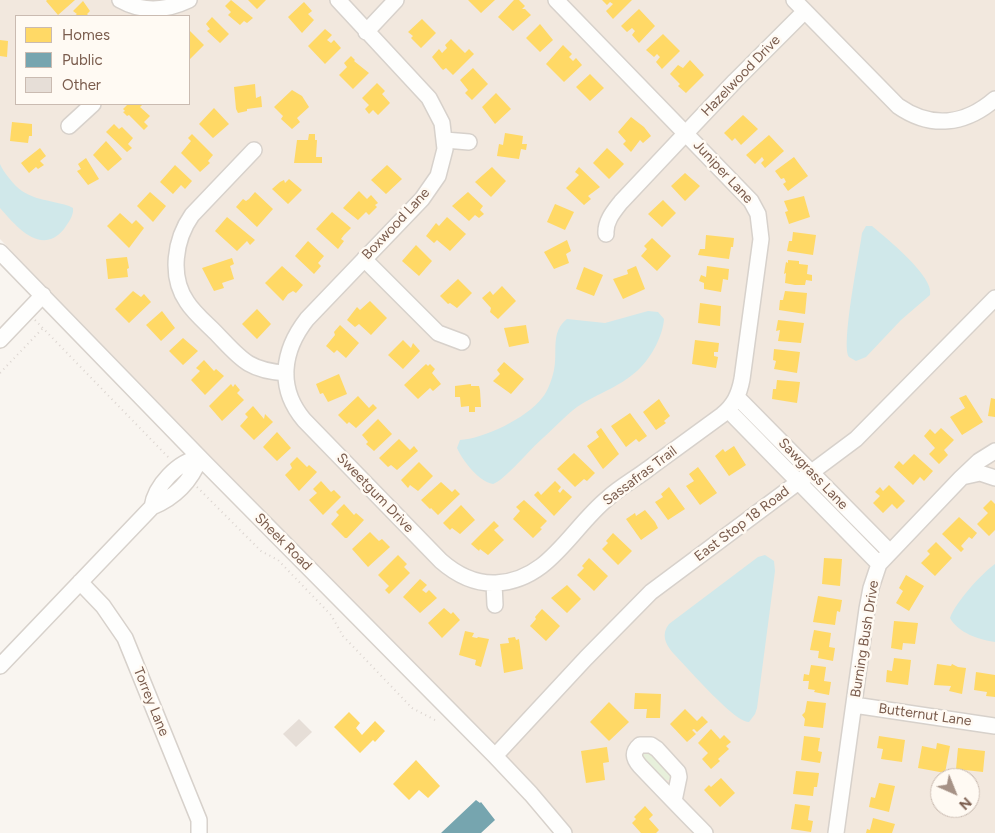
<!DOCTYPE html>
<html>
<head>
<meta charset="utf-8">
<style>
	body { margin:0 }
	#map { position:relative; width:995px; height:833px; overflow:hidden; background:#f9f5f0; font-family:Figtree,sans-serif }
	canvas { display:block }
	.legend { position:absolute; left:15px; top:15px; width:175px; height:90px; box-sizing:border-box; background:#fffaf3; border:1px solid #cabbb1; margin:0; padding:6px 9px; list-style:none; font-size:15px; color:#7a5c4d }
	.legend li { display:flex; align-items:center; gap:10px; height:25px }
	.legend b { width:25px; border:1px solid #cabbb1 }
	.north { position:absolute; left:930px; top:768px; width:50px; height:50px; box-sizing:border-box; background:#fffaf3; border:1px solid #cabbb1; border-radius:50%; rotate:136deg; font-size:14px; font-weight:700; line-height:20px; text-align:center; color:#7a5c4d }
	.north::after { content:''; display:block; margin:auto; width:18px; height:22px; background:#a69286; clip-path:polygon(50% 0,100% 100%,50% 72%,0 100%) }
</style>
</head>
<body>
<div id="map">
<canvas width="995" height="833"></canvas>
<ul class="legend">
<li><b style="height:14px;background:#ffd966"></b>Homes</li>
<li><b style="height:14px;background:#76a5af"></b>Public</li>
<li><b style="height:14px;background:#e6ded7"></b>Other</li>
</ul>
<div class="north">N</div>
</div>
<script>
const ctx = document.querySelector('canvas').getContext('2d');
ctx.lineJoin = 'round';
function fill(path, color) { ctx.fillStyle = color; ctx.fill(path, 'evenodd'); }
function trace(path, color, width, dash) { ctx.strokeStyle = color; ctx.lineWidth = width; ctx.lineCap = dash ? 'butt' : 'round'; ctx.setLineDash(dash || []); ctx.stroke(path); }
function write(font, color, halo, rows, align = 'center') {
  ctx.font = font + ' Figtree,sans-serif'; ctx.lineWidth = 5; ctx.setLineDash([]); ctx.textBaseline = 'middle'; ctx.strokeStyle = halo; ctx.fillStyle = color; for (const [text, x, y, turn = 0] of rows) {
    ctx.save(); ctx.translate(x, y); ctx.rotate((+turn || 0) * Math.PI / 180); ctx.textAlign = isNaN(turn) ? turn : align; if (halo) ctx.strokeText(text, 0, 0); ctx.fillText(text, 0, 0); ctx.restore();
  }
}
const residential = new Path2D(`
	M0,0h995v833h-428l-567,-594zM16,16h173v88h-173zM940,778h30v30h-30z`);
const green = new Path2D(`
	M645,751l4,1 22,23 -1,5h-6l-22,-22 1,-4z`);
const water = new Path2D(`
	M0,164c2,5 5,9 9,14 17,23 35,20 60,28l4,2c1,8 -5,15 -9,21 -23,28 -48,-3 -64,-21z
	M866,226h6c14,12 63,51 58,69l-29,25 -35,37 -10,4 -7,-4c-8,-11 9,-98 12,-117l1,-7z
	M648,311l10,1 6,7c-1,16 -12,37 -23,48 -18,19 -43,26 -64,40 -12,9 -23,21 -34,31 -11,9 -39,43 -50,46 -15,-3 -30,-23 -36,-36l3,-8c23,-1 67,-22 82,-42 6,-7 10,-19 12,-28 4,-18 -4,-38 13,-51l38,4z
	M765,555l9,6 1,10 -18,137 -2,6 -6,8c-14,1 -64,-57 -76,-69 -8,-9 -12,-19 -4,-29l89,-67z
	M995,564v78c-15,-2 -37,-9 -45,-24 5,-15 32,-45 45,-54z`);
const homes = new Path2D(`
	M47,0h28l-17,15 -12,-14z
	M231,0l22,18 -6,5 -3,-2 -4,4 -12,-10 3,-3 -6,-6z
	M248,0h18l-9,9z
	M468,0h27l-14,13z
	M514,0h5l6,6 -3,3h3l6,6 -18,16 -15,-14z
	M602,0h30l-19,19 -7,-8 7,-7 -3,-2 -3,3z
	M83,1l7,10 -3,3 2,2h-15l3,-2 -4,-3z
	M304,2l8,9 -4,3 6,6 -12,13 -14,-16z
	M639,9l16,17 -16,17 -7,-8 3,-4 -3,-3 -5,4 -6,-6z
	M212,17l17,17 -9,9 -13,-12 3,-2 -4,-5z
	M422,19l14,14 -15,15 -10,-10 2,-2 -5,-4z
	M540,24l13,16 -13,12 -14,-14z
	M325,29l7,6 -5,5 4,3 3,-3 7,8 -16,16 -17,-18z
	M189,30l15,15 -14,14 -1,-1z
	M663,34l17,17 -18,18 -6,-7 4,-5 -3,-3 -3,3 -8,-7z
	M451,39l14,14 4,-4 5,5 -21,21 -7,-7 -3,2 -2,-2 -9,-11 7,-8 3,4 5,-5 -2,-3z
	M0,40l8,1 -1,16 -7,-1z
	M563,45l9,9 -3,3 4,4 3,-3 6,7 -18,17 -18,-18z
	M351,56l4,4 -1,1 15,12 -16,16 -14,-14 8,-8 -3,-4z
	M690,60l14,15 -18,18 -8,-7 2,-2 -10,-10 8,-9 5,3z
	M473,68l15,16 -16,16 -7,-7 3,-3 -8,-10z
	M590,74l14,14 -14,13 -14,-14z
	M377,83l8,8 -3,3 8,9 -12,12 -5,-5 -4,4 -4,-5 4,-4 -7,-7z
	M255,84l1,14 5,-2 1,11 -15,2v2l-9,2 -2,-4 -2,-22z
	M292,90l10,6 7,11 -12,11 3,4 -8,7 -11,-10 2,-3 -9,-9z
	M496,93l15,16 -16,15 -13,-17z
	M128,104h15l-3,3 10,9 -6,6 4,4 -4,4 -15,-15 -2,1 -4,-4 2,-1 -2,-2z
	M214,108l15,16 -16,14 -14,-14z
	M743,115l15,14 -17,16 -6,-7 -3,3 -8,-8z
	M631,117l13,10 7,9 -8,7 -3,-3 -9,12 -8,-8 3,-3 -8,-9z
	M12,122l20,2v12h-3l-1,7 -18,-2z
	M114,124l5,5 3,-2 11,11 -5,6 4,4 -5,4 -21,-20z
	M505,133l18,3 -1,8h5l-1,6 -5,-1 -2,10 -22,-3 2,-12 4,1z
	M192,134l21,21 -5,6 2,2 -10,9 -19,-19 10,-12 -3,-3z
	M309,134h6v6h2l-1,17h6v6h-28l3,-23h11z
	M769,135l15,16 -19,17 -4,-5 3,-3 -2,-3 -7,7 -9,-9z
	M106,141l16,18 -14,12 -15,-16z
	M40,148l6,8 -6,5 4,4 -6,4 -2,-2 -7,6 -8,-10z
	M607,148l17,16 -15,15 -16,-16z
	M794,157l14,19 -20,15 -5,-7 3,-2 -2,-4 -3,1 -6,-8z
	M86,158l13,21 -11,6 -11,-14 4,-2 -3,-5z
	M175,165l17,16 -7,8 -4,-4 -8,9 -13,-12z
	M387,165l15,14 -16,15 -15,-14z
	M492,167l14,14 -15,16 -16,-15z
	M579,167l21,20 -12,9 3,3 -7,6 -18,-17 13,-13 -4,-3z
	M685,173l15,13 -15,15 -14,-15z
	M289,179l13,11 -14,14 -16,-15 8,-7 4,-2 1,3z
	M359,191l8,8 4,-4 7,8 -3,2 2,2 -8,8 -3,-3 -8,8 -15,-12z
	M150,192l16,14 -13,16 -16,-16z
	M255,192l18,17 -16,18 -21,-20 7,-8 3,2 3,-2z
	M468,192l15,14 -3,4 4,4 -5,4 -4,-3 -6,6 -17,-15z
	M804,196l6,21 -21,7 -4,-12 3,-1 -4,-10z
	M663,200l13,13 -14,14 -14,-13z
	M555,204l19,8 -9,18 -18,-8z
	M332,212l19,16 -7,7 -3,4 3,2 -6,8 -22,-20z
	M120,213l12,11 4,-4 8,8 -15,20 -22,-22z
	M227,217l28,23 -5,5 -3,-4 -10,10 -22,-20z
	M447,217l19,17 -16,17 -13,-11 -3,3 -8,-7 10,-13 3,3z
	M793,232l23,3 -3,20 -26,-4 2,-10h3z
	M706,235l28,3 -1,9h-2l-2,12 -31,-4 2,-6h5z
	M652,238l19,18 -14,15 -16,-15 6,-7 -3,-3z
	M567,240l4,11 -5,3 3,9 -15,6 -10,-17z
	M308,241l16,15 -6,7 3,3 -7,8 -19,-18z
	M416,245l16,16 -13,15 -17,-15z
	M127,257l2,11 -2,1 1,8 -20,2 -2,-20z
	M232,258l2,6 -4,2 4,13 -12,4 2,5 -10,3 -12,-23z
	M788,260l11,1v3l9,1 -1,9 5,1v6l-6,-1 -1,5h-10l-10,-2 1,-10 -2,1 2,-12 2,1z
	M282,266l21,19 -7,8 -3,-2 -5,3 -5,7 -18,-18z
	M636,266l9,23 -22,10 -10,-20 15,-5 -1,-4z
	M707,266l22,3 -1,11 -5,-1 -2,13 -17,-3v-6l-5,-2 2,-6 5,2z
	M584,267l19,8 -9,21 -18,-7z
	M458,279l14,14 -15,15 -7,-5 -2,1 -8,-8z
	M502,286l14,15 -18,18 -8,-7 1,-4 -9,-10 8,-7 3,4z
	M133,291l8,6 3,-3 7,8 -22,21 -14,-14z
	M785,291l22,2 -2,21 -26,-4 1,-10h3z
	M370,301l17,17 -16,17 -12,-11 -4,3 -8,-7 10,-13 3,3z
	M700,303l21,3 -1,20 -22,-3z
	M257,309l14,15 -14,15 -15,-15z
	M162,311l13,17 -14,13 -15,-16z
	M778,320l26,3 -3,20 -23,-2 2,-11 -4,1z
	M340,325l19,18 -13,15 -9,-8 -3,3 -8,-7 9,-11 -1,-3z
	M526,325l3,18 -20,4 -5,-19z
	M183,338l15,13 -15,14 -14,-14z
	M403,340l8,8 2,-5 7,8 -17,18 -15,-14z
	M695,340l24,3 -1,9h-4v4l4,1 -2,11 -24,-4z
	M774,349l26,3 -3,21 -23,-4 2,-8 -3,-1z
	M204,360l10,11 2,-2 8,7 -19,19 -14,-15 9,-9 -4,-3z
	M504,362l20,17 -13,15 -18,-13 7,-7 -3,-4z
	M426,364l2,2 2,-2 5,5 -3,4 9,11 -8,7 -3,-3 -12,11 -14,-14z
	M339,374l8,20 -19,8 -5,-9 -3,1 -4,-10z
	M777,380l23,2 -3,21 -25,-4 1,-10h3z
	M231,384l2,3 2,-3 5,6 -3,3 7,7 -22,21 -13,-15z
	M471,384v2h8l1,4 1,17h-6v5h-6v-6l-8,1 -1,-10h-5v-11z
	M966,395l17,27 -21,13 -12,-18 15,-9 -6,-10z
	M358,396l11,12 4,-4 4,4 -21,20 -7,-6 -2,2 -9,-9z
	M991,398l4,1v18l-7,-1z
	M659,399l11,17 -6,5 2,2 -10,7 -13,-18z
	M253,406l11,13 1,-5 8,8 -19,18 -14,-14 8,-9 -3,-3z
	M630,413l17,23 -8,6 -3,-3 -10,8 -15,-21z
	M378,419l14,15 -18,17 -8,-7 2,-2 -6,-7z
	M601,428l18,26 -16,15 -16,-23 12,-9 -3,-5z
	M941,428l13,12 -10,10 4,5 -9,9 -10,-10 6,-6 -11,-12 6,-7 5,5z
	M277,432l14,16 -14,13 -14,-14z
	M399,439l11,11 4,-4 4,5 -21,19 -6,-5 -3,2 -9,-9z
	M734,446l12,19 -17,11 -14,-20 8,-7 2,3z
	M574,453l21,20 -8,8 -3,-2 -9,8 -18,-18z
	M914,454l19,17 -9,10 -4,-4 -7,8 -19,-18 5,-6 4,4z
	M297,457l10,10 2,-2 8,7 -18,19 -14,-16 7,-7 -2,-4z
	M419,462l14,14 -15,15 -8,-6 -2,3 -7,-8z
	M698,467l19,26 -17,12 -14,-19 8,-5 -5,-7z
	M321,481l10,11 3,-2 7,7 -18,18 -14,-15 8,-7 -4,-4z
	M555,481l6,6 -3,4 2,2 3,-4 9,8 -18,19 -20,-21 4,-4 3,4z
	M441,482l11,10 3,-3 5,5 -22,21 -7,-7 -1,1 -9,-9z
	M889,485l16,16 -8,8 -5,-5 -9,9 -10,-10 7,-7 -5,-4 5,-5 3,4z
	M669,487l16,22 -17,11 -13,-18 8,-5 -2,-3z
	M524,500l23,21 -7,7 2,1 -9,9 -20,-19 7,-8 -4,-4z
	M991,500l4,4v26l-6,6 -12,-12 11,-11 -5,-5z
	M344,504l10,11 2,-2 8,7 -17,18h-2l-14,-14 8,-9 -3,-3z
	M461,505l14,15 -15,14 -8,-6 -2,2 -7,-7z
	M645,510l10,12 3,6 -17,12 -15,-21 9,-6 1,3z
	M959,517l18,16 -5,6 -3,-2 -8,9 3,3 -3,3 -19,-18z
	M494,521l5,5 -5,4 10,10 -16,15 -8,-6 -1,2 -8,-7z
	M370,532l9,9 3,-2 8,8 -22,20 -16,-18z
	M613,533l19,18 -14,14 -16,-16 6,-6 -2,-2z
	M936,542l16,16 -17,18 -14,-13 9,-9 -3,-3z
	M398,555l9,9 -3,3 6,6 -21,21 -4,-4 4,-4 -11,-11z
	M589,558l19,18 -14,15 -17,-16 7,-7 -2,-2z
	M824,558l18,1 -2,27 -18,-2z
	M906,575l18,11 -15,25 -13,-8 7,-12 -4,-3z
	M420,579l7,6 -5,5 4,3 3,-3 8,8 -17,15 -17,-16z
	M567,585l14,14 -14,14 -16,-15z
	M818,596l24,4 -2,12 -3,-1 -2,14 -22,-3z
	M444,608l7,6 2,-2 7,8 -18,18 -14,-15z
	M542,609l18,17 -14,15 -16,-15 6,-7 -1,-2z
	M894,621l24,2 -3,21 -12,-1 -1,7 -11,-2z
	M814,630l17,3 -2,14 6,1 -2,13 -15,-3 1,-7 -9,-1z
	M465,631l9,2 -2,4 5,1 1,-1 11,2 -8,28 -6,-2 1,-5 -17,-5z
	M515,637l1,3 3,-1 4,30 -19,4 -4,-29 9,-1 -1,-5z
	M894,658l17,2 -3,25 -22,-3 1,-12 5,1z
	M937,664l14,2 1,-2 6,3 8,1 -4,26 -13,-3 2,-5 -17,-1z
	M811,665l15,2 -2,14 7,1 -2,13 -15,-3 1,-2 -7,-1 1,-8h-6l1,-7 5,1z
	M976,672l19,3v22l-9,-1 1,-4 -13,-2z
	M635,693l26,1 -1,24h-14l1,-9h-13z
	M807,701l19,2 -3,25 -19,-2 1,-7 -3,-4 3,-3z
	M609,702l20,20 -20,19 -19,-19z
	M685,709l12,12 5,-5 6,6 -11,10 -3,-3 -2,1 4,4 -9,8 -17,-18z
	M349,712l11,11 -4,5 6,7 13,-14 10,10 -10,11 -2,-2 -13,13 -26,-26z
	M711,729l9,10 4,-4 7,7 -5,4 3,3 -11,10 2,2 -9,8 -9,-10 6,-6 -10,-10z
	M804,736l16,2 -2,13 4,1 -2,11 -19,-3z
	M879,736l26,4 -3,22 -21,-3 2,-10 -6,-1z
	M937,743l13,3 -5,27 -27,-5 4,-22 14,3z
	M607,747l2,15 -6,1 2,17 -19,3 -5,-32z
	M958,748l27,3 -2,21 -27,-3z
	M416,760l24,26 -12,12 -9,-8 -10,10 -16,-16z
	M796,771l23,2 -2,14h-3l-1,9 -20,-2z
	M721,778l14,15 -15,14 -16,-17 5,-5 2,2z
	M879,783l16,3 -6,26 -20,-5 2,-10 4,1z
	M795,804l15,2 -2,14 5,1 -2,11 -20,-3z
	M645,806l8,9 -4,4 10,11 -3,3h-15l-9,-10 4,-4 -2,-2z
	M873,818l22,6 -3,9h-26l1,-4 3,1z`);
const public = new Path2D(`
	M476,800l4,3 1,-1 14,18 -14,13h-40z`);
const building = new Path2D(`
	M299,719l13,13 -16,15 -13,-13z`);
const path = new Path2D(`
	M35,320l135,139
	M0,373l43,-45
	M197,487l64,64 17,9 53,55 12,21 69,72 23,12`);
const minor = new Path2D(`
	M120,0c23,13 46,11 69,0
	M338,0l91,98 13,25 3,26 -7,27 -16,23 -115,120c-25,32 -30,69 -3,101l137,141c16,14 34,23 55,22 53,-2 75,-55 112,-85 12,-11 27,-19 40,-29 25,-18 49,-36 74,-54 12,-10 17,-20 20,-36l19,-140 -3,-25 -7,-13 -195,-201
	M794,0l104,106c33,23 67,19 97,-7
	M366,32l30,-32
	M69,126l24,-22
	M445,140l24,2
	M254,150l-62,65c-17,24 -23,61 -5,87 7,11 19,21 29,31 24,25 32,38 70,40
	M606,234c-1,-13 8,-23 15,-32l114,-121 70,-70
	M0,252l205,211 290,293 36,38 33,39
	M364,259l74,74 24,9
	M0,340l43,-45
	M737,397l152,154
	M728,410l151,154
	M962,477l18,-4 15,5
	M80,582l23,24 22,32 74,182v13
	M494,583l1,22
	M0,666l152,-159c22,-9 39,-26 48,-49 -22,3 -45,28 -48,49
	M854,705l141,21
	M495,756l91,-98 65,-66 205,-153 139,-141
	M674,801l5,-24 -1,-5 -21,-23 -6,-4h-11c-8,7 -7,13 0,21 21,22 43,45 65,67
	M836,833l31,-224 4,-21 8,-24 82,-86 18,-17 16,-10`);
const streetNames = [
	["Hazelwood Drive",741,76,-46],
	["Juniper Lane",723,172,47],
	["Boxwood Lane",396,224,-47],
	["Sawgrass Lane",813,474,46],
	["Sassafras Trail",640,476,-37],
	["Sweetgum Drive",375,493,46],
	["East Stop 18 Road",742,524,-37],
	["Sheek Road",283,542,45],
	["Burning Bush Drive",865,639,-81],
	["Torrey Lane",151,702,68],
	["Butternut Lane",925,715,8]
];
fill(residential, '#f2e8de');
fill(green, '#e7f0db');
fill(water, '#d0e8ea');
fill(homes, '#ffd966');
fill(public, '#76a5af');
fill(building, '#e6ded7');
trace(minor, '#d7d1cb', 18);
trace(path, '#dcd5d0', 2, [1, 4]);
trace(minor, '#fefefd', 15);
write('14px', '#7a5c4d', '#fffaf3', streetNames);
</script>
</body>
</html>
